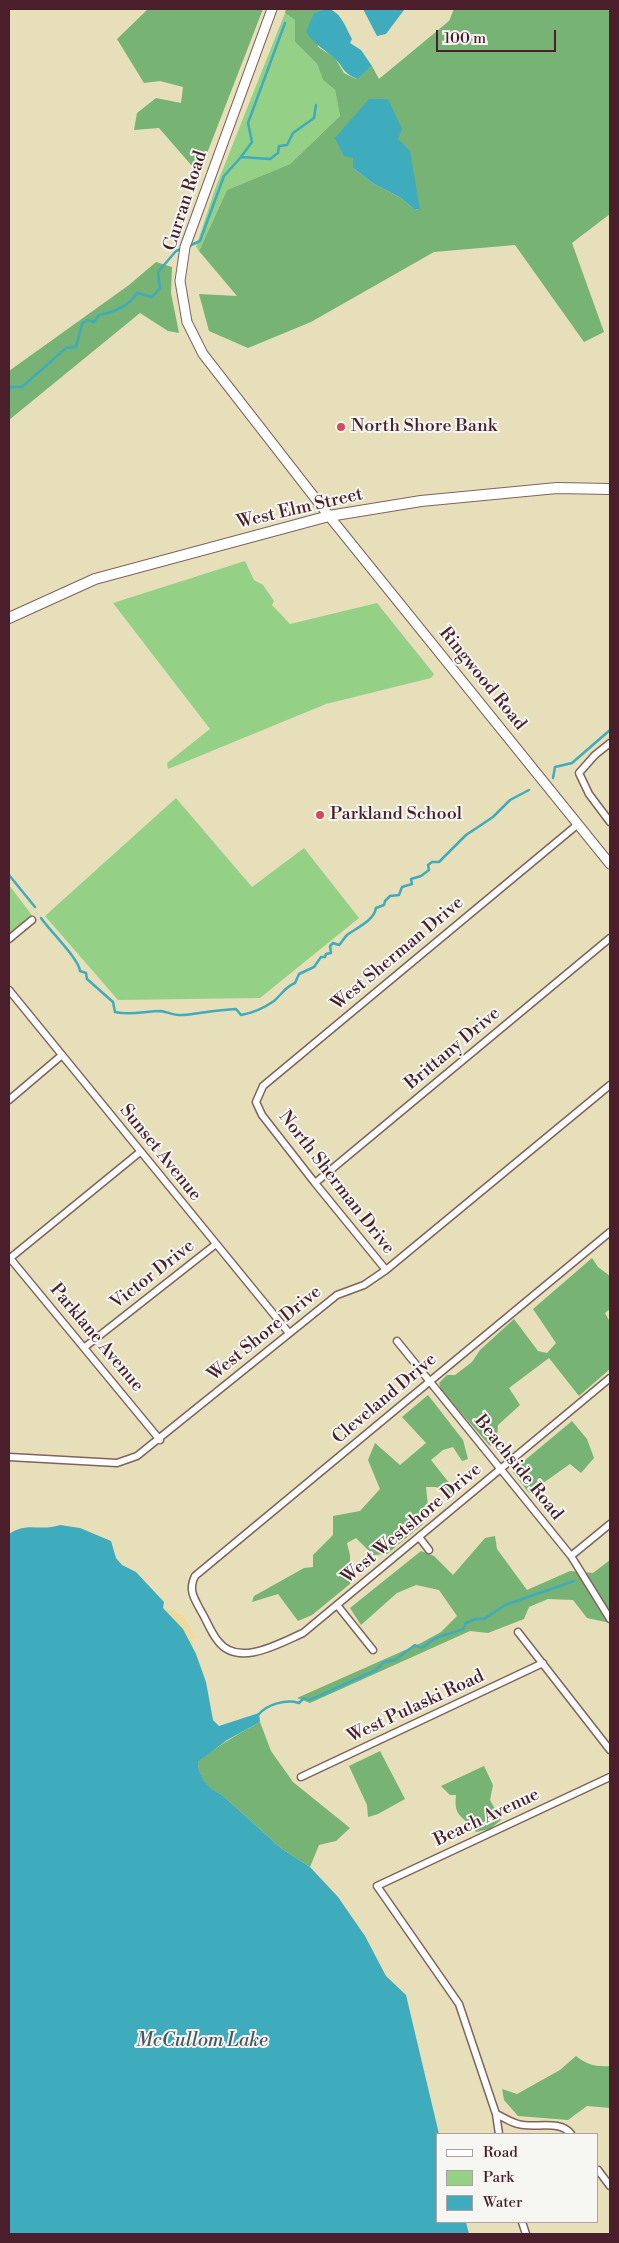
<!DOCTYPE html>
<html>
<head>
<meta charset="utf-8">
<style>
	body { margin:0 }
	#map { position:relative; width:619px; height:2243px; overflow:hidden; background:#e6dfba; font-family:"Libre Bodoni",serif }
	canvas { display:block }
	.frame { position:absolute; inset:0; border:10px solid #4a1f2b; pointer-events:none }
	.legend { position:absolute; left:436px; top:2133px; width:162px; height:90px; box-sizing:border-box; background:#f6f6f2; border:1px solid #b1a0a2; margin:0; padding:6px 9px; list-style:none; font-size:15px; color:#4a1f2b }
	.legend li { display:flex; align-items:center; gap:10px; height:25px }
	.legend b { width:25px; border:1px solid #b1a0a2 }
	.scale { position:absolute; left:436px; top:30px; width:120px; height:22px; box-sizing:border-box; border:2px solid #4a1f2b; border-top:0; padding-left:6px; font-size:15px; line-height:18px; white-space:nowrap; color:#4a1f2b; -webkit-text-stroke:4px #f6f6f2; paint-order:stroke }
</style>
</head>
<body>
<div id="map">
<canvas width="619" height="2243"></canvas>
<div class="frame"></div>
<ul class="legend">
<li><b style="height:6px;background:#fff"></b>Road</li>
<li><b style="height:14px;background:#94d187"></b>Park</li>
<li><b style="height:14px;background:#3eacbc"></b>Water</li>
</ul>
<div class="scale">100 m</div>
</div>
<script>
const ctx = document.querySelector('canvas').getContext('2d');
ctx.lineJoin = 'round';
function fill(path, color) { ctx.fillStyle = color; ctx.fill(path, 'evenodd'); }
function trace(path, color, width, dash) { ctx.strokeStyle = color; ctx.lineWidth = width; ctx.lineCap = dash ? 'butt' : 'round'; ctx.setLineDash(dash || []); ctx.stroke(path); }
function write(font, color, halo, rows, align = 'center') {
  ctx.font = font + ' "Libre Bodoni",serif'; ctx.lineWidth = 4; ctx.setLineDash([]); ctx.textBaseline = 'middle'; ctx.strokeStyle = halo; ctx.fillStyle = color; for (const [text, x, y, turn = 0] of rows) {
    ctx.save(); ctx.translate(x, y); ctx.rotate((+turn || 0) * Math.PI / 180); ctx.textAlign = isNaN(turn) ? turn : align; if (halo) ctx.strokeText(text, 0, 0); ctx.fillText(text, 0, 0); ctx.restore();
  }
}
const green = new Path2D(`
	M285,13l10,7v22l22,22 6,16 12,10 5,26 -50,48 -63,26 -28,61 -3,-4 19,-58z
	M245,561l9,19 9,5 11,16 -2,4 18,19 87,-21 57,71 -3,4 -105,26 -158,65 -1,-6 43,-34 -97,-126z
	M176,798l76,89 52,-39 55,70 -99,80 -142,2 -73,-84z
	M9,885l25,33 -25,21z`);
const forest = new Path2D(`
	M148,9h115l-64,165 -40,-46 -25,2 3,-17 19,-15 25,5 2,-16 -23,-6 -16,2 -27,-44z
	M286,9h40l-12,5 4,33 17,11 9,15 12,6 16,-13 7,13 70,-58 5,-12h156v205l-38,29 32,89 -20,10 -69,-97 -81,7 -123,70 -63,26 -39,-17 -10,-37 38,2 -38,-45 28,-61 63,-26 50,-48 -5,-26 -12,-10 -6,-16 -22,-22v-22l-10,-7zM353,157l67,53 -6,-1 -13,-11 -27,-14 -21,-16z
	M156,262l16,5 -1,26 8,40 -11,-2 -28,-18 -131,107v-49l120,-86z
	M592,1258l6,9 12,9v33l-5,4 5,9v47l-31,27 -30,-38 -40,30 11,17 -22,20 -1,15 -7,6 -49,-56 -2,-7 8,-8h8l17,-13 8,-12 34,-31 24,32 9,2 9,-10 -23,-34z
	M428,1395l35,45 5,19 -6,2 -9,-14 -10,3 -12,10 23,29 -4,7 -14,-9h-10l2,19 -5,18 -36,30 -14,1 -17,-17 -9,5 3,12v29l-38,31 -14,6 -20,-27 -26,8 2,-6 50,-28 9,-1v-12l20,-20v-19l27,-5 20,-22 -12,-29 7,-17 25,22 26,-22 -24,-26z
	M572,1421l15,18 7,19 -13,15 -11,-9 -41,29 -17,-22z
	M495,1536l2,13 30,41 43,-19 23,2 17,-13v63l-23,-5 -14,-18 -25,-1 -19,8 -5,12 -36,14 -18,-2 -160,72 -13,-5 124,-55 20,-11 16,-16 -18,-26 -23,-5 -19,8 -36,32 -11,-17 71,-57 13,5 19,19 32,-37z
	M260,1722l11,29 22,31 57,46 -14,13 -17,4 -9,22 -28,-18 -61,-55c-14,-5 -23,-18 -23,-32 19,-16 40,-28 62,-40z
	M380,1751l25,48 -27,15 -10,3 -1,-12 -18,-39z
	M484,1766l9,19 -3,15 11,20 -11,9 -14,3c-11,-16 -23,-13 -20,-37h-6l-9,-9z
	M576,2056c11,9 20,11 34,10v42l-23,-2 -19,14 -50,-4 -14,-16 -2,-11 15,5 43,-24z`);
const sand = new Path2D(`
	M163,1608l20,7 13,23 -4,2 1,9 -10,-20z`);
const water = new Path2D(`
	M326,9c14,0 20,19 26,30l-2,4 11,7 11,16 -15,13c-17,-8 -13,-13 -24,-22 -12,-10 -16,-11 -27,-25l8,-19z
	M363,9h41v1l-18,24 -9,2z
	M369,99h19l14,30 -4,10 12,12 10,59 -6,-1 -13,-11 -27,-14 -21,-16v-10l-9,-2 -9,-18z
	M60,1525l20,3 31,13 5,17 6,7 14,7 28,30 -1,6 20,21 13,25 10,28 7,38 6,6 40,-13 1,9 -33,18 -29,22c0,14 10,27 23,32l61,55 28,18 28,30 27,39 21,40 20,19 33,139 -1,88h28l3,12h-460v-700c19,-13 30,-2 51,-9z`);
const stream = new Path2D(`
	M241,157l11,-15 -4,-19 37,-100
	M189,246l11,-5 24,-65 17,-19 29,2 8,-6 1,-7 8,-1 6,-12 21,-15 2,-13
	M9,391l1,-4h12l44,-39 10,-1 6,-23 5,-4 7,2 5,-7c15,-3 30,-9 38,-22l15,4 8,-9 -2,-16 18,-21 7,-3
	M553,778l2,-11 17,-4 38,-33
	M9,875l26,32
	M41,918c9,13 38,41 39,53l6,2 1,6 26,23 2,10c16,4 30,-1 46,-1 7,1 14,5 22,4 18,-2 35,-5 53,-6l5,6c12,-2 23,-7 33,-14 8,-7 11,-14 21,-18l4,-9 15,-7 7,-10h4l1,-3 5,-1 -1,-7 3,-3 6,2c3,-3 5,-7 8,-10 9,-7 27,-14 29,-27l8,-3 1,-4 5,-5 9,-1 3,-8 10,-3 -1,-5 10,-3 8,-6 -1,-5 4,-3h7l27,-27 27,-18 17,-17 19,-10
	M258,1715c9,-11 28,-16 41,-12l5,-5 4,2 11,-4 57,-26 8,-8 11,-2 20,-15 6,3c7,-3 10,-8 17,-11 8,-3 17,-4 25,-8l3,-6 10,-4h8l21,-14 69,-24`);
const minor = new Path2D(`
	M610,743l-15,12 -16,18 10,21 21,28
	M9,939l23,-19
	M9,990l280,343
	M9,1100l53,-45
	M315,1183l295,-245
	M610,1232l-415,344c-7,14 -1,22 6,35 6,10 10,22 17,30 20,27 62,2 85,-8l307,-255
	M9,1257l151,183
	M9,1259l131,-107
	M386,1270l-71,-87 -53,-68 -6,-13 7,-16 314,-261
	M397,1341l174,215 39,63
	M85,1347l131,-103
	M9,1457l108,6 20,-7 200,-161 27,-10 22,-15 224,-185
	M419,1537l10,13
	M571,1556l39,-32
	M337,1605l36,45
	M518,1632l92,118
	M301,1777l242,-114
	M496,2114c7,3 14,8 22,10 16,5 42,-5 53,10
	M499,2134l-3,-20 -37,-110 -82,-118 233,-109
	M598,2170l12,16
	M522,2222l4,12`);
const tertiary = new Path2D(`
	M272,9l-87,238 -5,34 7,41 16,32 126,162 281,348`);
const primary = new Path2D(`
	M9,618l86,-39 234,-63 92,-15 136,-13 53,1`);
const markers = [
	[341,427,5,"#d1495b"],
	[320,815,5,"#d1495b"]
];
const streetNames = [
	["Curran Road",186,201,-72],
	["West Elm Street",300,509,-13],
	["Ringwood Road",482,679,51],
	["West Sherman Drive",398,954,-40],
	["Brittany Drive",453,1049,-40],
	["Sunset Avenue",160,1153,51],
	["North Sherman Drive",336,1183,52],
	["Victor Drive",153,1275,-38],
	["West Shore Drive",265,1334,-39],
	["Parklane Avenue",96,1338,50],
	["Cleveland Drive",385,1399,-40],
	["Beachside Road",518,1468,51],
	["West Westshore Drive",412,1524,-40],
	["West Pulaski Road",416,1707,-25],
	["Beach Avenue",487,1818,-25]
];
const poiNames = [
	["North Shore Bank",351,427],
	["Parkland School",330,815]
];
const waterNames = [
	["McCullom Lake",202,2041]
];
fill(green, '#94d187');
fill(forest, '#77b374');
fill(sand, '#eeda9e');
fill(water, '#3eacbc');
trace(stream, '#3eacbc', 2.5);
trace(minor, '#81625d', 9);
trace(tertiary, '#81625d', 11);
trace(primary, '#81625d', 12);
trace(minor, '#fff', 6);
trace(tertiary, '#fff', 9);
trace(primary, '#fff', 10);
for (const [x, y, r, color] of markers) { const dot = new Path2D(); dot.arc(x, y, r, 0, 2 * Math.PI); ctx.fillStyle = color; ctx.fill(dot); trace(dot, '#f6f6f2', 2); }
write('18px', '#4a1f2b', '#f6f6f2', streetNames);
write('18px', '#4a1f2b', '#f6f6f2', poiNames, 'left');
write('italic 19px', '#455765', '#f6f6f2', waterNames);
</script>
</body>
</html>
